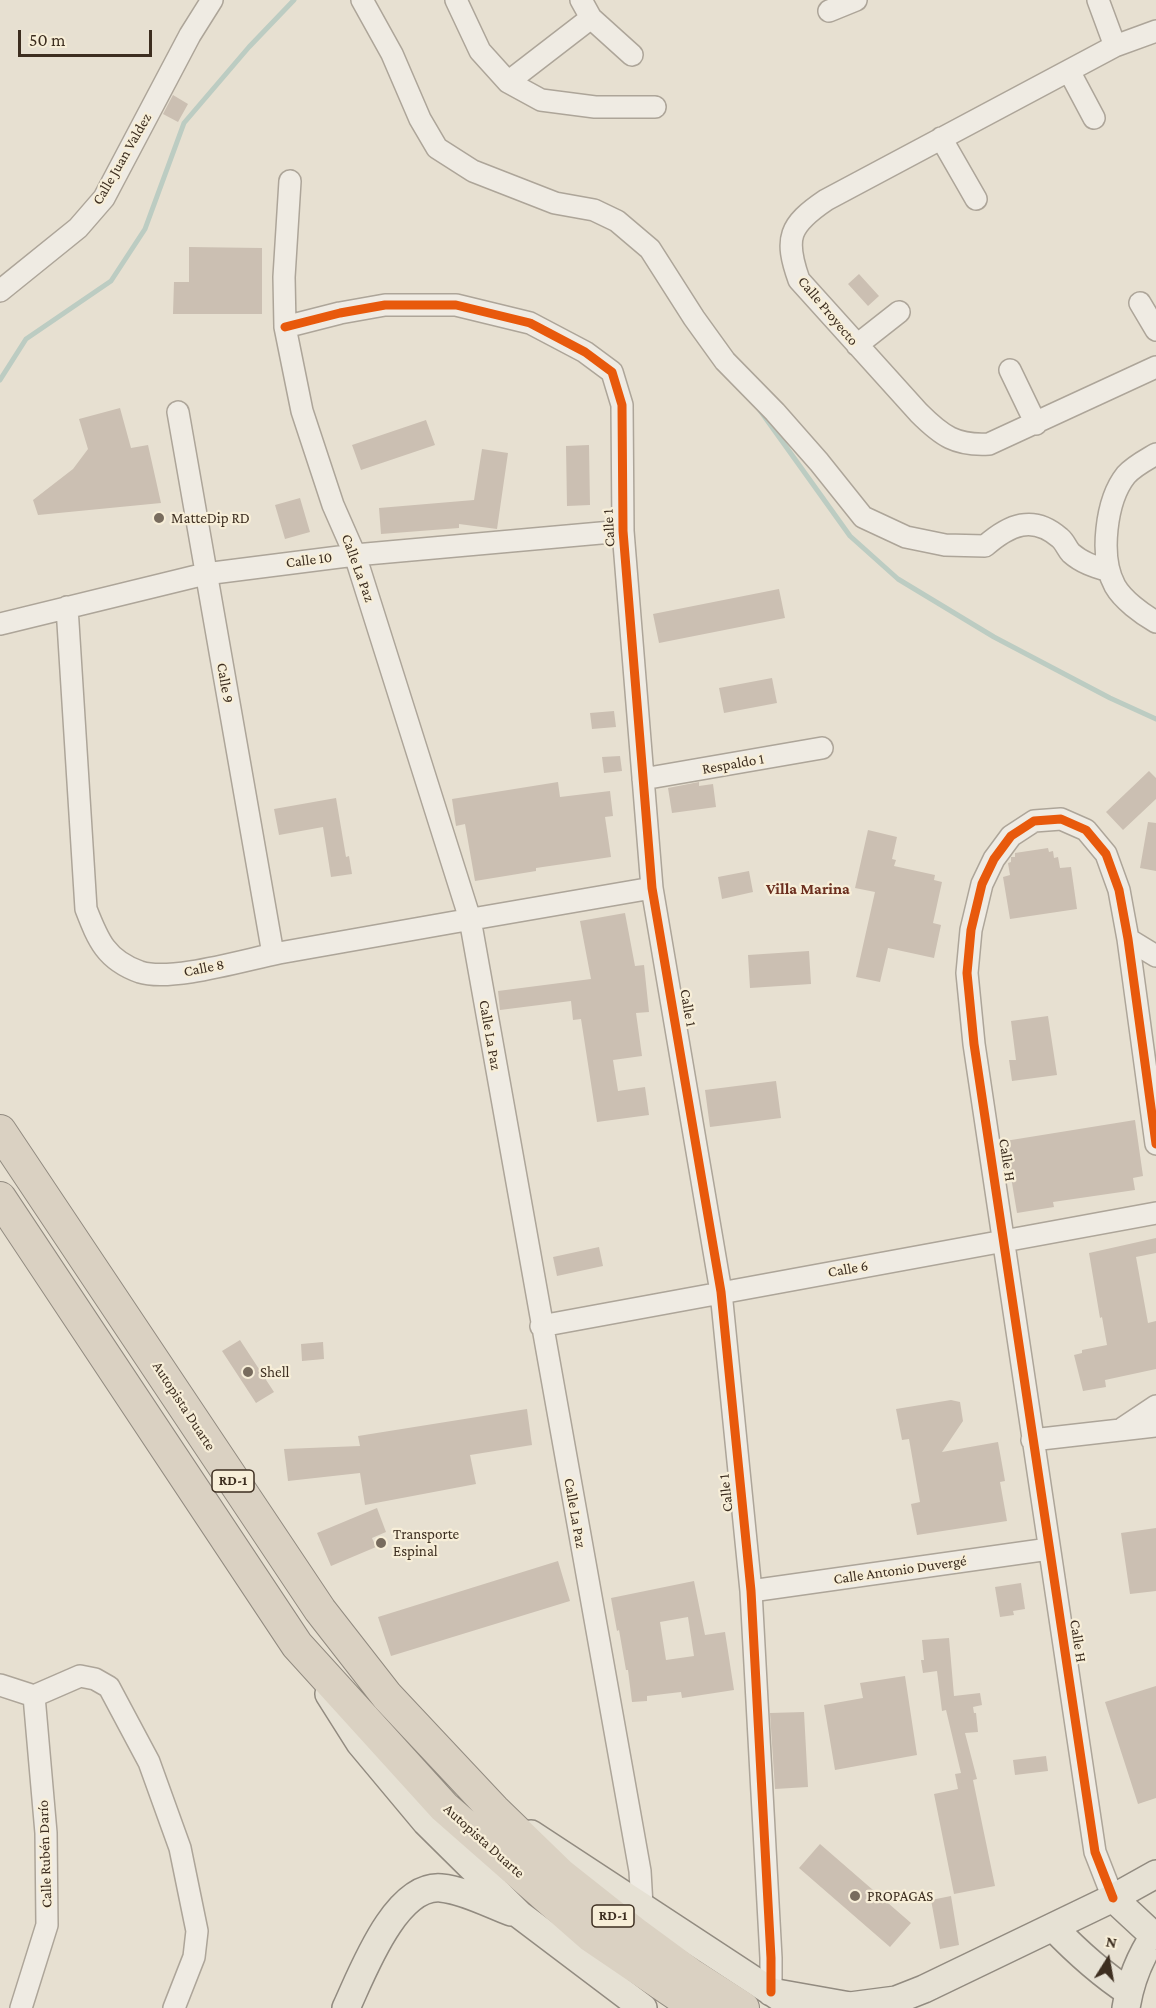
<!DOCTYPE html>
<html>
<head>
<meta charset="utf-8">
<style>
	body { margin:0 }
	#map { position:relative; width:1156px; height:2008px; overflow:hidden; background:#e7e0d1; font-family:"Crimson Pro",serif }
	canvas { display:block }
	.north { position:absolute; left:1078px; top:1930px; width:60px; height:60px; -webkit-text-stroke:4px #f7eed8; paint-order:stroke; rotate:11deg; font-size:16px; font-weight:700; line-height:24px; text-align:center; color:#3d2e20 }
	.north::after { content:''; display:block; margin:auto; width:21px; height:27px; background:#3d2e20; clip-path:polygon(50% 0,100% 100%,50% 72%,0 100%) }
	.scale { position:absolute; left:18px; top:30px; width:134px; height:27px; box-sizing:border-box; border:3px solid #3d2e20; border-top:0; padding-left:8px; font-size:18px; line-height:21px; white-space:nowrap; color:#3d2e20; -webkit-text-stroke:4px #f7eed8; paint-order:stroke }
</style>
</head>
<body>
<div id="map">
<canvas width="1156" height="2008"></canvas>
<div class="north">N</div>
<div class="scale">50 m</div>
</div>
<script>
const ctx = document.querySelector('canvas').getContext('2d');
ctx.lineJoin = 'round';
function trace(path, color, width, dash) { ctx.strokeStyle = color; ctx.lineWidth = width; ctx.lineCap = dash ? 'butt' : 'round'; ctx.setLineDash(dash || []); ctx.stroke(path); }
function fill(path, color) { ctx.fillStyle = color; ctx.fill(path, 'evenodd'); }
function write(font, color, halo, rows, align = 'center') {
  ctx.font = font + ' "Crimson Pro",serif'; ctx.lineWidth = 4.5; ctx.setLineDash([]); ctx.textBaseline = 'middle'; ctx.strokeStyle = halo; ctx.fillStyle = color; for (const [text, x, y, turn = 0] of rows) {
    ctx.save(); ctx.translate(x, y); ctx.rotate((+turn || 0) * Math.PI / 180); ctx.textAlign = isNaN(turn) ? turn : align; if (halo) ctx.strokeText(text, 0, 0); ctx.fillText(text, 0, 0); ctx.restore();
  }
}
const stream = new Path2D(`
	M0,380l26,-41 85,-58 34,-52 39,-106 65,-76 45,-47
	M759,409l91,127 48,43 96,58 116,61 46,21`);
const building = new Path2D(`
	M173,95l15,9 -10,18 -15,-8z
	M189,247l73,1v66h-89l1,-32h15z
	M859,274l20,22 -11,10 -20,-22z
	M120,408l11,40 17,-3 13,58 -123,12 -5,-15 40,-31 15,-20 -9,-30z
	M426,420l9,25 -74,25 -9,-25z
	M589,445l1,60 -23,1 -1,-60z
	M482,449l26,4 -11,76 -38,-5v4l-78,6 -2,-26 95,-8z
	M300,498l10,34 -25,7 -10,-34z
	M779,589l6,29 -126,25 -6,-29z
	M772,678l5,25 -53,10 -5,-25z
	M614,711l2,16 -24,2 -2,-16z
	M620,756l2,15 -18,2 -2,-16z
	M1149,771l7,7v21l-33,31 -17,-18z
	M558,782l2,15 50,-6 3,25 -8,1 6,40 -75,11v3l-61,10 -10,-57 -9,2 -4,-27z
	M699,782v4l14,-2 3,23 -44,6 -4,-25z
	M336,798l10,59 3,-1 3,18 -21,3 -8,-50 -44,8 -5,-26z
	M1148,822l8,1v48l-16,-3z
	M868,830l29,7 -5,22 4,1 -2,6 41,9 -1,5 8,2 -9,41 8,2 -7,33 -46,-10 -8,34 -24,-5 19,-85 -20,-4z
	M1048,848l1,4 4,-1 1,7 4,-1 2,11 11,-1 6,42 -67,10 -7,-42 7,-2 -2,-12 3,-1v-5h4v-4z
	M749,871l4,21 -31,7 -4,-22z
	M625,913l10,53 9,-1 5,47 -13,1 6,43 -29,4 5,31 27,-4 4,28 -52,7 -16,-103 -8,1 -2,-19 -71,9 -2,-19 93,-12 -11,-58z
	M809,951l2,33 -61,4 -2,-33z
	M1048,1016l9,59 -45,6 -3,-21h7l-5,-39z
	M776,1081l5,37 -71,9 -5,-37z
	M1135,1120l8,56 -10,2 2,12 -82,12 1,5 -37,6 -12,-72z
	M1156,1238v15l-20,4 12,66 8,-2v48l-51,11 1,7 -23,4 -9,-36 8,-2v-3l25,-5 -5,-28 -2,1 -11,-65z
	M599,1247l4,19 -46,10 -4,-19z
	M240,1340l34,52 -18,11 -34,-52z
	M323,1342l1,17 -22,2 -1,-17z
	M951,1400l9,2 3,19 -21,31 56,-10 7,39 -5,1 7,39 -90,14 -6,-31 9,-2 -11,-63 -7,1 -6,-31z
	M527,1409l5,36 -62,10 6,29 -111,21 -5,-32 -72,8 -4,-32 76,-3 -2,-10z
	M377,1508l9,24 -14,6 4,9 -45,19 -14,-33z
	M1156,1528v63l-26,3 -9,-61z
	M558,1561l12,40 -179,55 -13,-39z
	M694,1581l11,54 20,-3 9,58 -52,8 -1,-6 -34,4v5l-15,1 -4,-32h-2l-7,-40 -2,1 -6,-33zM688,1617l6,39 -28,4 -6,-38z
	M1021,1583l4,26 -12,2 1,4 -14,2 -5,-30z
	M949,1638l5,58 26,-3 2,12 -9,2 1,6h2l2,19 -13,1 12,46 -4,1 22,106 -41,8 -20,-100 24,-5 -3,-15 6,-1 -15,-63 -4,1 -5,-40 -14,2 -2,-13h3l-2,-20z
	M905,1676l12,79 -82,15 -11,-65 39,-7 -3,-15z
	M1156,1686v112l-18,6 -33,-102z
	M804,1712l4,75 -33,2 -5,-76z
	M1046,1756l2,15 -33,4 -2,-15z
	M820,1844l91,79 -21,24 -91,-79z
	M951,1896l8,49 -19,4 -9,-49z`);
const minor = new Path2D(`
	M362,0l30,54 28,65 17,29 36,23 82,32 39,7 23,11 33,28 44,69 31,43 50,51 44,50 44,55 43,20 39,8 40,1c24,-21 48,-32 75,-8 5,4 7,11 11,15 11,10 25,14 38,18
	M456,0l24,51 28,31 33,18 54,7h60
	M581,0l10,18 41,37
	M1098,0l17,46
	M829,11l27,-11
	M1156,31l-41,15 -289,154c-37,25 -42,38 -27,80l120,133c23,23 37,33 70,31l167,-77
	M1069,71l25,47
	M508,82l83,-64
	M941,138l35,61
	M290,181l-6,96 1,50 17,84 31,94 22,50 115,364 170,952 2,35
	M0,291l78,-63 26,-30 86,-163 22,-35
	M1140,303l16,27
	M285,327l55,-14 45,-8h71l74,18 55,29 27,20 10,33 1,126 29,357 69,404 30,299 20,367v34
	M857,345l42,-33
	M1010,370l26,54
	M178,412l95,542
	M1156,454c-10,6 -22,12 -30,21 -20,25 -27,82 -11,111 8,14 27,28 41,36
	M67,607l19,302c12,31 20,51 54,63 31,10 104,-12 139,-19 124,-22 249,-44 373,-65
	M0,624l205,-50 150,-19 268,-24
	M643,779l179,-31
	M1128,939l28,17
	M541,1326l615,-113
	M1123,1428l33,-22
	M1032,1440l124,-14
	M751,1591l298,-42
	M0,1685l34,11
	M34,1696l46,-20 15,3 14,8 40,75 31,86 17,83 -3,26 -20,51
	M1113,1898l-18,-46 -121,-808 -7,-71 4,-43 11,-46 12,-25 17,-23 23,-15 27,-2 25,11 20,24 13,36 9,49 28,205
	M21,2008l26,-83 -1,-92 -12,-137`);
const major = new Path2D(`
	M329,1694l31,49 66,79 94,93 123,93
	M531,1834l256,168
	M1113,1898l41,38
	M1053,1927c24,25 47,46 76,65
	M771,1992l79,14 46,-6 28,-11 189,-91 43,-24
	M346,2008c16,-34 49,-124 95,-120 22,2 49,16 70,24
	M1126,2008c4,-26 15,-53 30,-75`);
const highway = new Path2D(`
	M0,1131l320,479 67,86 107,114 66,64 77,61 53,39 53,34
	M0,1198l297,447 147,162 147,129 106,72`);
const cycleway = new Path2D(`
	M285,327l55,-14 45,-8h71l74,18 55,29 27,20 10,33 1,126 29,357 69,404 30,299 20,367v34
	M1113,1898l-18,-46 -121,-808 -7,-71 4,-43 11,-46 12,-25 17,-23 23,-15 27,-2 25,11 20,24 13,36 9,49 28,205`);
const markers = [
	[159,518,6,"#786c5e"],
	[248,1372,6,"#786c5e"],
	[381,1543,6,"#786c5e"],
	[855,1896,6,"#786c5e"]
];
const shields = [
	[233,1481,42],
	[613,1916,42]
];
const shieldNames = [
	["RD-1",233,1481],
	["RD-1",613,1916]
];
const streetNames = [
	["Calle Juan Valdez",122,159,-60],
	["Calle Proyecto",828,311,50],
	["Calle 1",609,528,-93],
	["Calle 10",309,560,-7],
	["Calle La Paz",358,568,70],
	["Calle 9",225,683,80],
	["Respaldo 1",733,764,-10],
	["Calle 8",204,968,-11],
	["Calle 1",688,1008,80],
	["Calle La Paz",490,1035,80],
	["Calle H",1007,1160,81],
	["Calle 6",848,1269,-10],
	["Autopista Duarte",184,1406,57],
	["Calle 1",726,1493,-96],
	["Calle La Paz",575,1513,80],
	["Calle Antonio Duvergé",900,1570,-8],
	["Calle H",1078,1641,81],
	["Autopista Duarte",484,1841,42],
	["Calle Rubén Darío",45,1854,-92]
];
const poiNames = [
	["MatteDip RD",171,518],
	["Shell",260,1372],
	["Transporte",393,1534],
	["Espinal",393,1551],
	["PROPAGAS",867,1896]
];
const neighbourhoodNames = [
	["Villa Marina",808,889]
];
trace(stream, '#bcccc2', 5);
fill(building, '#cbbfb2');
trace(minor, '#ada599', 24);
trace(major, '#928b80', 30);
trace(highway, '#928b80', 34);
trace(minor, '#efebe3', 21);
trace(major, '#e6e1d4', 27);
trace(highway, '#dad1c2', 32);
trace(cycleway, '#e8590c', 9);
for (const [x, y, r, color] of markers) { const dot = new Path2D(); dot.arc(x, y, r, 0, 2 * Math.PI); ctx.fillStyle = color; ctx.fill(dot); trace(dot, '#f7eed8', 2); }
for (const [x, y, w] of shields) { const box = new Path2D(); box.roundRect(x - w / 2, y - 11, w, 22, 4.5); ctx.fillStyle = '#f7eed8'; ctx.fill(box); trace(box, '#3d2e20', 1.5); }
write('bold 14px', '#3d2e20', null, shieldNames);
write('15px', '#3d2e20', '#f7eed8', streetNames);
write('15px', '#3d2e20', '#f7eed8', poiNames, 'left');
write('bold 16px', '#6b2e1e', '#f7eed8', neighbourhoodNames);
</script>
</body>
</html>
